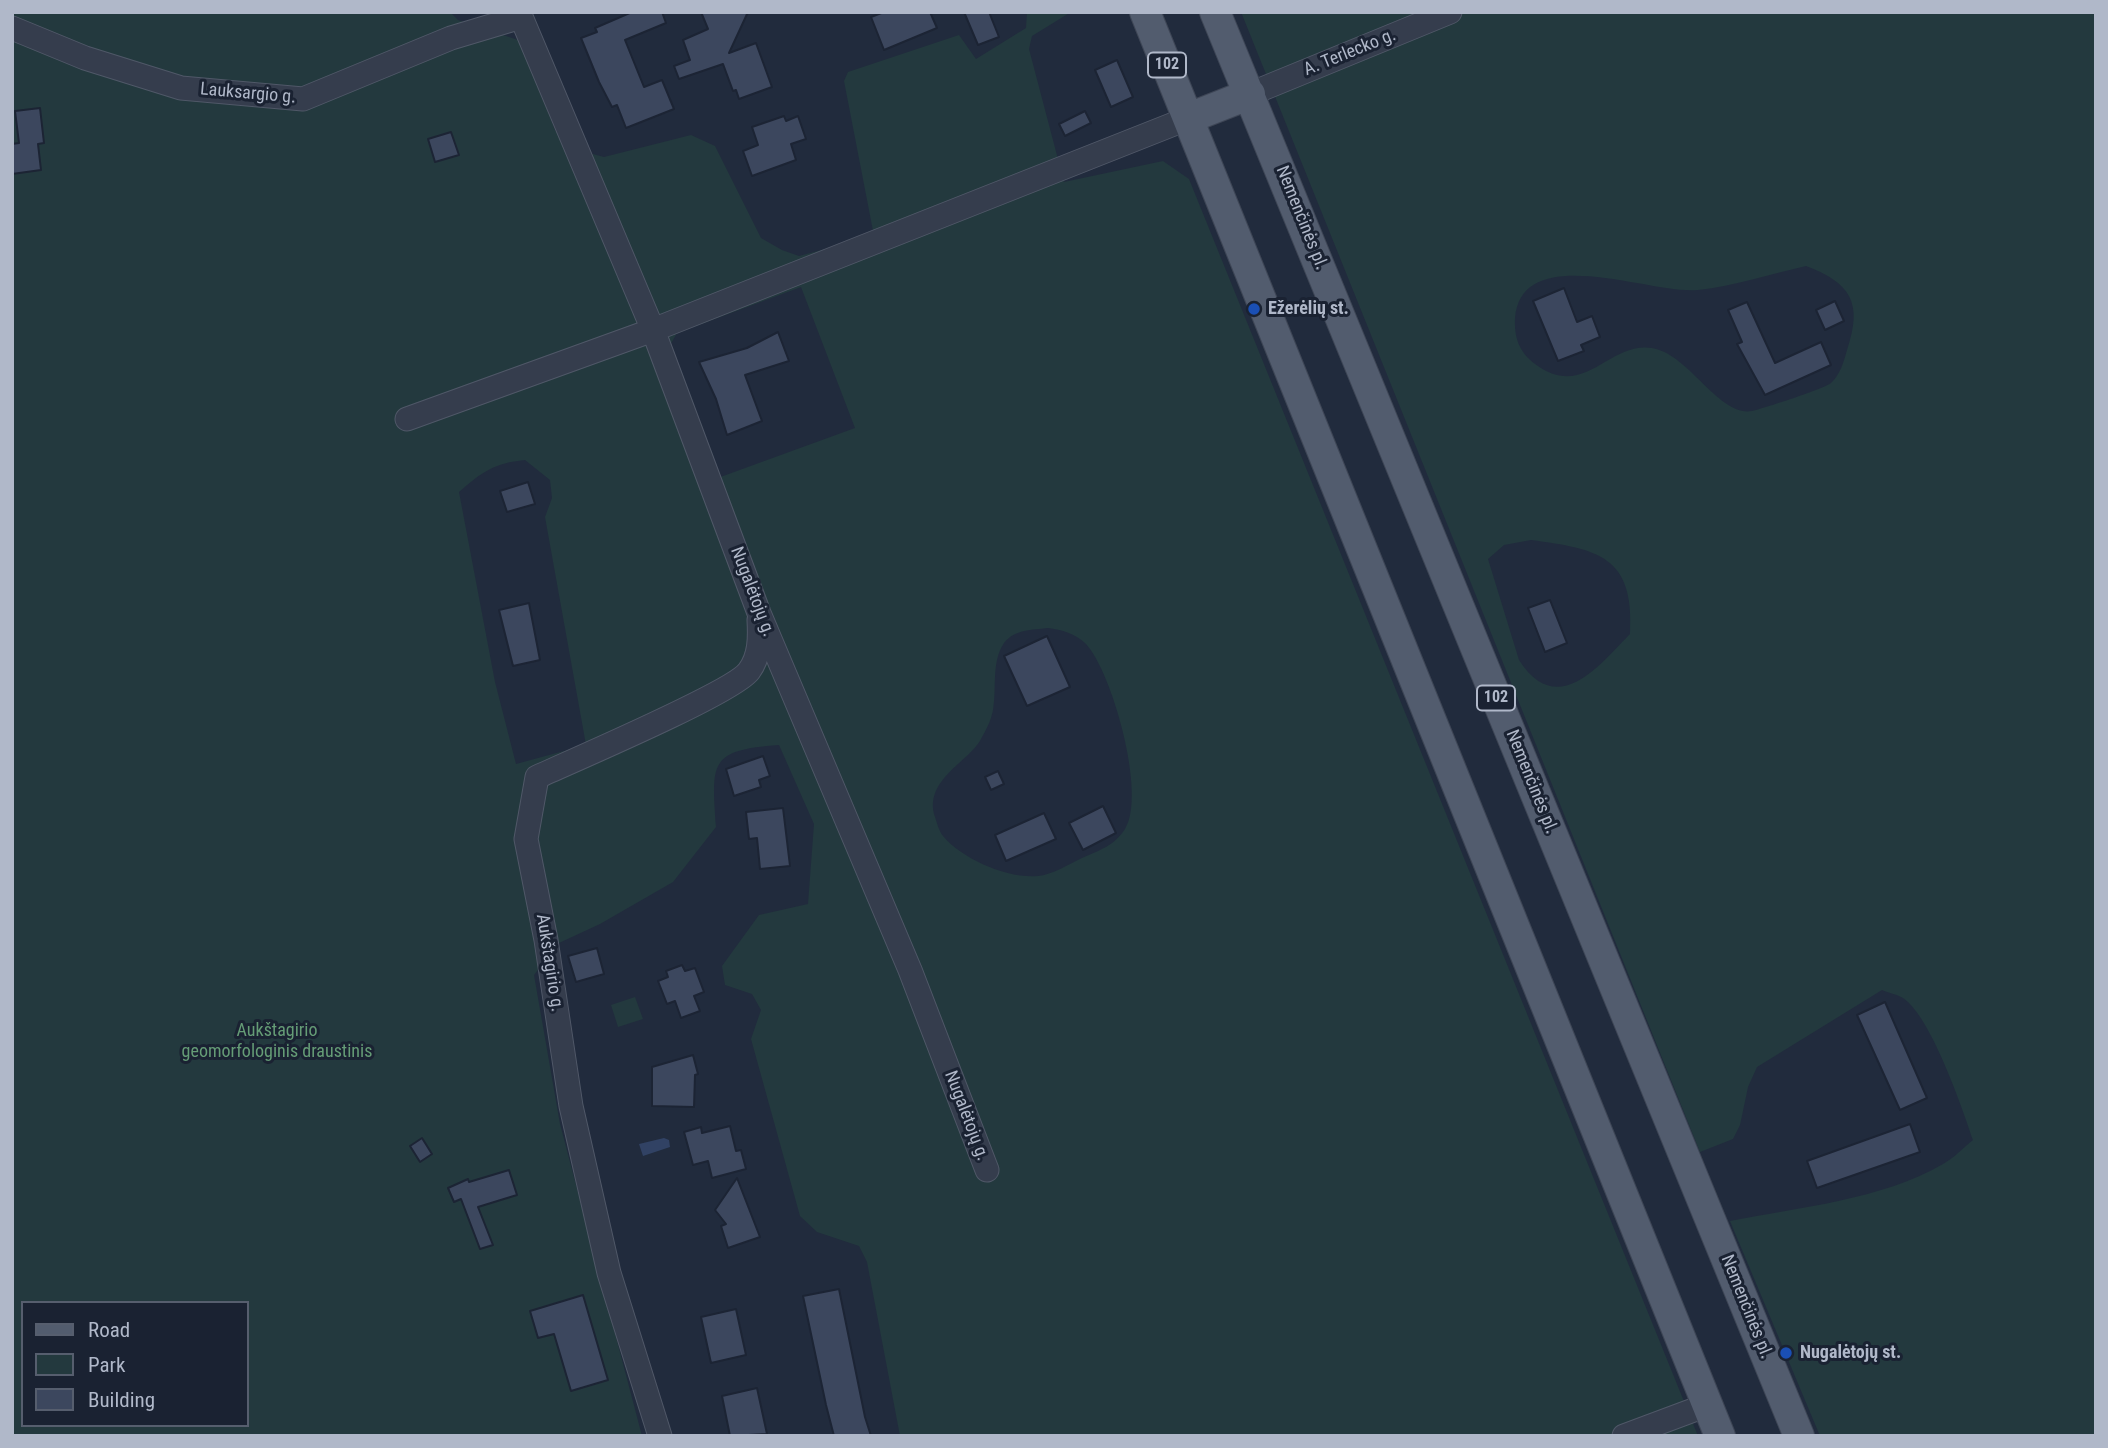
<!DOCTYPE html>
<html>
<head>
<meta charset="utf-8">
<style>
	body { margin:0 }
	#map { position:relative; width:2108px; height:1448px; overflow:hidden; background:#212b3d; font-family:"Roboto Condensed",sans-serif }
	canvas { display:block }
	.frame { position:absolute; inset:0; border:14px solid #b0b8c9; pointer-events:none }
	.legend { position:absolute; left:21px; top:1301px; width:228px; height:126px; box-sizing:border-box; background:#1a2232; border:2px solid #565e6e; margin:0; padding:9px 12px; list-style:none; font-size:21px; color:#b0b8c9 }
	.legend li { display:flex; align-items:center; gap:14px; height:35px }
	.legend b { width:35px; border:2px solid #565e6e }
</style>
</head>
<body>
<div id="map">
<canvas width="2108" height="1448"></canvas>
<div class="frame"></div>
<ul class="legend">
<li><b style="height:9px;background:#525c6e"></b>Road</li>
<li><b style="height:19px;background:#23393e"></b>Park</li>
<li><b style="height:19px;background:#3c475e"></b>Building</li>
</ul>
</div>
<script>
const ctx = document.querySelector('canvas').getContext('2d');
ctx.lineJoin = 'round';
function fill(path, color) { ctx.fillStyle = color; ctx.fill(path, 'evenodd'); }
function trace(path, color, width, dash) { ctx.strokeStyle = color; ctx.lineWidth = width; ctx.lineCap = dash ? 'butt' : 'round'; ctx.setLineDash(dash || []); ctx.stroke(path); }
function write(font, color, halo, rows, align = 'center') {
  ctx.font = font + ' "Roboto Condensed",sans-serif'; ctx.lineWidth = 6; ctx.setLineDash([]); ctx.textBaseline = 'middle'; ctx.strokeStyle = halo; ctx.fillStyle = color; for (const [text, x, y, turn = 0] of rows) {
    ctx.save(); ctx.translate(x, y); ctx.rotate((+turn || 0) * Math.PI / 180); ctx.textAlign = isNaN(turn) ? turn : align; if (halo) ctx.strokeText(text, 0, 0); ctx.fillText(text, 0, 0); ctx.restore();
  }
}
const green = new Path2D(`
	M12,12h438l8,8 63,21 34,89 19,19 30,8 87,-22 24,11 46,92 21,12 17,6 75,-20 -30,-155 4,-9 111,-37 17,24 50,-31 1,-16h44l-39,24 -3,13 35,133 99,-21 26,18 509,1257h-798l-33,-174 -8,-16 -42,-14 -17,-16 -49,-177 10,-29 -9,-16 -27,-9 -3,-19 37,-51 49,-11 6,-80 -35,-79c-71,5 -67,18 -63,82l-43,55 -73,42 -41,19 -25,32 26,149 82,312h-630zM801,287l54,141 -140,51 -46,-132 8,-14zM525,460l25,20 2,18 -7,19 41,228 -70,19 -21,-82 -36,-190c23,-20 35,-29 66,-32zM1048,628c14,2 27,5 38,16 26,28 61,151 39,185 -11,17 -25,21 -43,29 -13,6 -30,17 -44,18 -30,3 -76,-17 -95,-40 -4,-5 -6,-13 -8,-19 -12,-37 34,-55 46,-78 5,-9 10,-18 12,-29 4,-21 -2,-48 11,-67 11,-14 28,-13 44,-15zM23,1303h224v122h-224z
	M1241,12h855v1424h-276l-90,-215c70,-14 151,-21 213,-57 11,-6 20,-16 30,-24 -11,-33 -42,-123 -70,-142 -6,-4 -15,-5 -21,-8l-125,77 -9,20 -8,38 -7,14 -33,13zM1806,266c45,17 57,37 41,84 -3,11 -7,25 -16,33 -5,5 -69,26 -79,28 -33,6 -63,-57 -100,-63 -44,-7 -67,53 -117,16 -16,-12 -21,-27 -20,-46 7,-78 137,-23 183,-28 36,-4 73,-16 108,-24zM1531,540c67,9 104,16 99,94 -32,33 -73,85 -111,26l-31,-101 16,-14z
	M635,997l8,22 -25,8 -7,-22z`);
const water = new Path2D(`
	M664,1138l5,2 1,7 -27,9 -4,-12z`);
const building = new Path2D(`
	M632,12h30l4,11 -41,17 19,47 18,-7 12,29 -48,19 -9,-23 -5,2 -13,-25 -18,-44 16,-6 -2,-4z
	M701,12h47l-19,41 27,-10 16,44 -33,12 -3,-9 -3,1 -10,-27 -44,15 -5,-13 16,-6 -7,-20 25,-11z
	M884,12h46l7,16 -53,22 -13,-33z
	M964,12h25l10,25 -21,8z
	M1117,60l16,37 -22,10 -16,-37z
	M40,108l4,35 -6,1 3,26 -29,4v-30l7,-1 -4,-32z
	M1085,111l6,12 -26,13 -6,-12z
	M784,116l2,5 12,-5 8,23 -15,5 5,16 -44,16 -9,-25 15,-6 -6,-18z
	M451,132l8,23 -24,7 -7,-23z
	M1564,288l13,34 15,-6 8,21 -19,8 3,6 -26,10 -25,-60z
	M1835,301l9,20 -19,9 -9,-20z
	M1747,302l28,61 46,-21 10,23 -66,30 -28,-51 5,-2 -14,-32z
	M778,332l11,29 -44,14 17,46 -35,14 -11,-36 -17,-37 48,-14z
	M528,482l7,22 -28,8 -7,-21z
	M1550,600l17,43 -22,9 -17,-44z
	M529,603l11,57 -27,6 -14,-56z
	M1047,636l23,51 -43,19 -23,-50z
	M763,756l7,20 -11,4 2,7 -27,9 -8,-27z
	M998,771l6,13 -13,6 -6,-13z
	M1103,806l13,27 -33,17 -14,-27z
	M783,808l7,58 -30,3 -3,-31 -8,1 -3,-27z
	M1044,813l12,26 -50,22 -11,-26z
	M597,948l7,26 -28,8 -8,-26z
	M682,965l3,6 10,-3 9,24 -10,4 6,15 -19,7 -6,-17 -8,3 -9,-23 10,-4 -2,-6z
	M1885,1002l42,96 -27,12 -43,-95z
	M693,1055l5,19 -3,1 -1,32 -42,-1v-39z
	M1910,1124l10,28 -103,36 -10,-27z
	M730,1126l6,25 5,-1 5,19 -34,9 -4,-17 -15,4 -9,-33 17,-5 1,6z
	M422,1138l10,16 -12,8 -10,-16z
	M509,1170l8,25 -39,12 15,38 -13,4 -19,-50 -7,3 -6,-14 20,-9 1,3z
	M737,1178l23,59 -32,11 -7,-22 5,-2 -11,-14z
	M839,1289l26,128 6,19h-37l-8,-31 -23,-109z
	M583,1295l25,85 -37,11 -17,-57 -16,4 -8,-27z
	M736,1309l10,46 -35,8 -10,-46z
	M757,1388l10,46 -37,2 -8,-40z`);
const minor = new Path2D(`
	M519,12l134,318 106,283 151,357 77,200
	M12,28l73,30 96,30 122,11 148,-61 70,-21
	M1250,94l200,-82
	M407,419l246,-89 536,-212
	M660,1436l-51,-163 -38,-167 -25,-166 -20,-101 11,-62c35,-16 197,-85 212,-106 11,-15 11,-33 10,-51
	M1624,1436l83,-31`);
const major = new Path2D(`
	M1145,12l575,1424
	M1215,12l584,1424
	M1189,118l61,-24`);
const markers = [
	[1254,309,7,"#1a4fb4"],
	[1786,1353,7,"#1a4fb4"]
];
const shields = [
	[1167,65,38],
	[1496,698,38]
];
const shieldNames = [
	["102",1167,65],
	["102",1496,698]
];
const streetNames = [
	["A. Terlecko g.",1350,53,-22],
	["Lauksargio g.",248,94,5],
	["Nemenčinės pl.",1301,218,68],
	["Nugalėtojų g.",752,592,69],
	["Nemenčinės pl.",1531,782,68],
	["Aukštagirio g.",549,963,81],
	["Nugalėtojų g.",966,1116,69],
	["Nemenčinės pl.",1746,1307,68]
];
const poiNames = [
	["Ežerėlių st.",1268,309],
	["Nugalėtojų st.",1800,1353]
];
const parkNames = [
	["Aukštagirio",277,1031],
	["geomorfologinis draustinis",277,1052]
];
fill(green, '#23393e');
fill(water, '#314264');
fill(building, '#3c475e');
trace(building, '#1c2434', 2);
trace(minor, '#505868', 25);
trace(major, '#3e4656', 32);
trace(minor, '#353d4d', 23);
trace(major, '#525c6e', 30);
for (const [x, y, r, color] of markers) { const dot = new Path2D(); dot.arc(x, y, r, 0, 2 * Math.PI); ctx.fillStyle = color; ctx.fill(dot); trace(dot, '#1a2232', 2.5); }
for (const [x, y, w] of shields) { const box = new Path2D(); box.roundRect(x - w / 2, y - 12.5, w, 25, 5); ctx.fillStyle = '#1a2232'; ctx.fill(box); trace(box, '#b0b8c9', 2); }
write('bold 16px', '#b0b8c9', null, shieldNames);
write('18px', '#b0b8c9', '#1a2232', streetNames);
write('bold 18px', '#b0b8c9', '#1a2232', poiNames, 'left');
write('18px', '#659c76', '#1a2232', parkNames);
</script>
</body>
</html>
